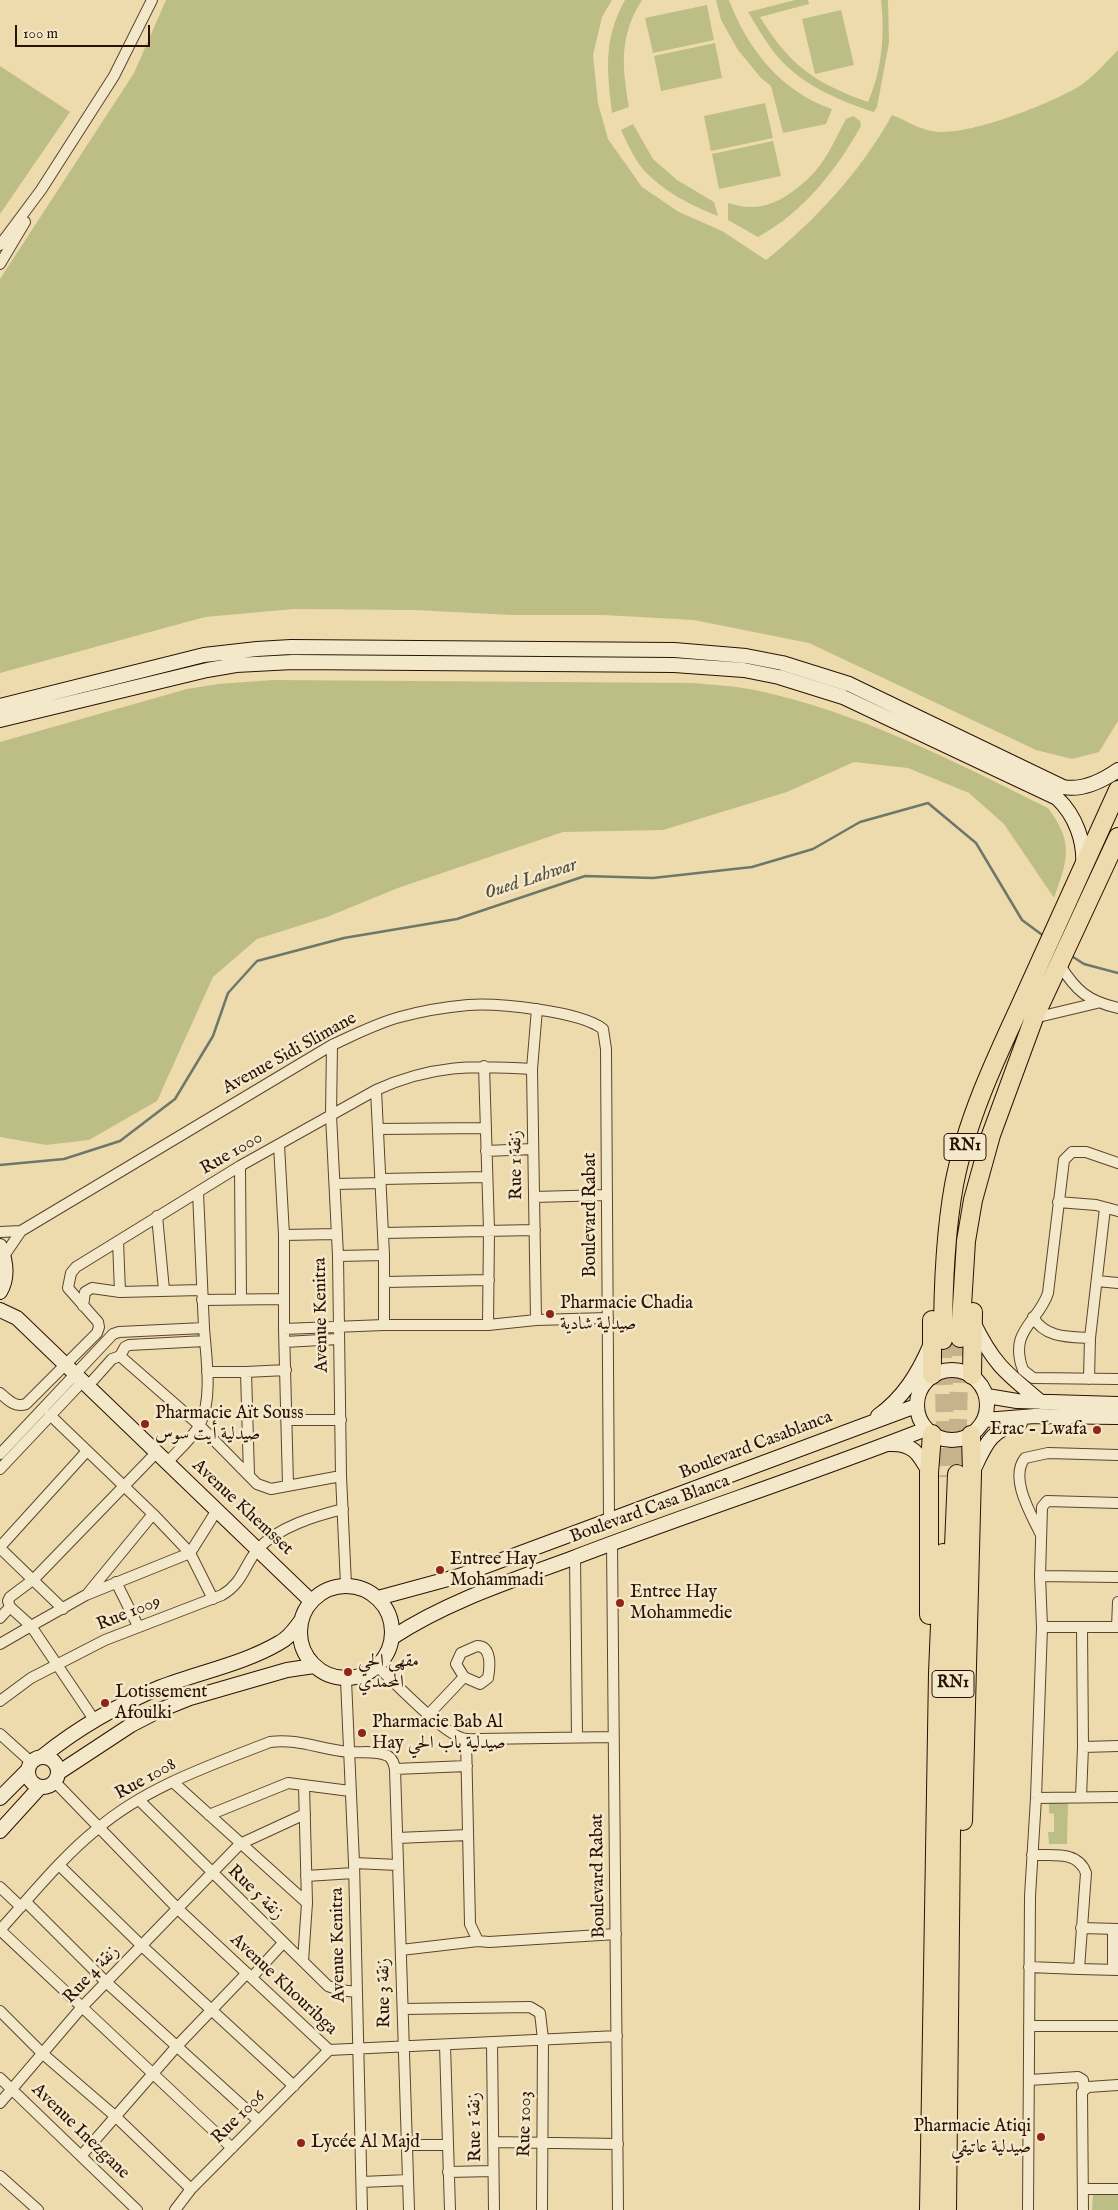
<!DOCTYPE html>
<html>
<head>
<meta charset="utf-8">
<style>
	body { margin:0 }
	#map { position:relative; width:1118px; height:2210px; overflow:hidden; background:#eedbad; font-family:"IM FELL English",serif }
	canvas { display:block }
	.scale { position:absolute; left:15px; top:25px; width:135px; height:22px; box-sizing:border-box; border:2px solid #2b1104; border-top:0; padding-left:6px; font-size:15px; line-height:18px; white-space:nowrap; color:#2b1104; -webkit-text-stroke:4px #f4e8ca; paint-order:stroke }
</style>
</head>
<body>
<div id="map">
<canvas width="1118" height="2210"></canvas>
<div class="scale">100 m</div>
</div>
<script>
const ctx = document.querySelector('canvas').getContext('2d');
ctx.lineJoin = 'round';
function fill(path, color) { ctx.fillStyle = color; ctx.fill(path, 'evenodd'); }
function trace(path, color, width, dash) { ctx.strokeStyle = color; ctx.lineWidth = width; ctx.lineCap = dash ? 'butt' : 'round'; ctx.setLineDash(dash || []); ctx.stroke(path); }
function write(font, color, halo, rows, align = 'center') {
  ctx.font = font + ' "IM FELL English",Amiri,serif'; ctx.lineWidth = 5; ctx.setLineDash([]); ctx.textBaseline = 'middle'; ctx.strokeStyle = halo; ctx.fillStyle = color; for (const [text, x, y, turn = 0] of rows) {
    ctx.save(); ctx.translate(x, y); ctx.rotate((+turn || 0) * Math.PI / 180); ctx.textAlign = isNaN(turn) ? turn : align; if (halo) ctx.strokeText(text, 0, 0); ctx.fillText(text, 0, 0); ctx.restore();
  }
}
const green = new Path2D(`
	M166,0h446l-10,17 -9,38 5,48 10,36 34,48 37,25 43,19 44,29c50,-40 95,-89 126,-145 13,5 27,14 40,16 33,7 117,-27 146,-44 15,-9 28,-25 40,-37v671l-19,31 -27,7 -36,-9 -227,-107 -115,-23 -91,-5h-91l-98,-5 -120,-1 -89,8 -205,56v-394l134,-206z
	M625,0h17c-23,36 -20,66 -13,107l-17,6c-5,-43 -9,-73 13,-113z
	M716,0h13c18,48 52,92 103,109l-6,15 -43,9 -12,-47 -10,-8 -23,-28 -17,-30z
	M795,0h13l1,4 -49,13c30,49 55,66 108,85 14,-32 17,-67 13,-102h7l1,43 -12,64 -3,5c-37,-12 -77,-29 -101,-61 -9,-12 -17,-26 -25,-39z
	M707,5l7,35 -61,13 -8,-35z
	M841,10l13,55 -39,9 -13,-55z
	M715,43l7,35 -61,13 -7,-35z
	M0,66l70,46 -70,102z
	M765,103l8,35 -62,13 -7,-35z
	M853,116l7,5 1,5c-25,44 -57,86 -103,111l-30,-17v-17c7,2 15,4 23,4 24,1 51,-20 66,-38 12,-14 20,-34 29,-50z
	M633,124l20,35 24,21 37,22 4,14c-28,-11 -56,-25 -76,-48 -9,-11 -15,-26 -21,-38z
	M773,141l8,35 -62,13 -7,-35z
	M273,680l421,3c20,2 41,3 61,7 104,22 198,71 293,118 26,35 20,51 6,90l-50,-74 -35,-31 -61,-25 -54,-6 -67,30 -124,38 -100,2 -165,56 -71,29 -70,22 -44,38 -56,124 -68,39 -43,5 -46,-8v-395l187,-53 31,-5z
	M1049,1802h19l-1,42h-18l-1,-12h6v-18l-5,-1z
	M1093,2193h25v17h-26z`);
const stream = new Path2D(`
	M1070,955l14,9 34,9
	M0,1165l64,-6 56,-18 55,-42 38,-63 15,-43 29,-32 87,-23 113,-19 128,-43 68,2 99,-11 61,-18 47,-27 68,-19 48,40 46,77 23,17`);
const highwayTunnel = new Path2D(`
	M943,1340l3,137
	M957,1464l3,-126`);
const street = new Path2D(`
	M0,245l41,-55 73,-114 38,-76
	M0,264l25,-42
	M1060,965c16,26 28,36 58,43
	M1034,1018l63,-15
	M332,1045l-1,70 7,141 3,220 5,109
	M484,1066l5,164 -1,95
	M376,1090l8,165v70
	M378,1129l108,-1
	M279,1145l5,90v94l100,-4h104l48,-5 72,-2
	M486,1151l47,-2
	M1118,1163l-32,-11h-14l-8,8 -16,133c-9,29 -40,37 -25,77l10,8 85,1
	M240,1166l1,133
	M381,1179l106,-2
	M335,1184l46,-1
	M534,1197l73,-2
	M1058,1202l38,3 22,6
	M157,1216l7,74
	M0,1232l21,-1
	M383,1233l152,-3
	M284,1235l53,-1
	M118,1241l2,51
	M4,1256l17,-25 311,-186c22,-10 45,-22 68,-28 22,-6 46,-10 68,-12 30,-2 112,6 135,24l3,20 3,471
	M338,1256l46,-1
	M1097,1281l21,2
	M384,1282l105,-2
	M202,1300l81,-1
	M83,1306l2,-14 7,-4 28,4 81,-2
	M1033,1317c12,21 35,20 57,21
	M536,1320l-4,-251 5,-60
	M284,1329l4,156
	M285,1342l53,-3
	M120,1356l5,-9 4,-2 76,-4
	M207,1372h39l3,103
	M246,1372l40,-2
	M1089,1379l1,-41 15,-130
	M87,1387l25,-28 8,-3 79,69 58,59 14,5 70,-13
	M0,1393c8,7 15,15 26,11l71,-71 2,-6 -1,-5 -30,-34 3,-15 5,-6 164,-101 136,-76c55,-25 97,-25 156,-21
	M50,1415l103,99 37,39 23,46
	M288,1420h53
	M0,1454l113,-120 6,-2 85,-4 -6,-136
	M167,1463c10,-12 26,-25 33,-39 13,-25 6,-68 4,-96
	M0,1469l82,-87
	M1040,1533c-9,-19 -31,-55 -15,-75l23,-5 70,2
	M612,1542l6,668
	M0,1547l87,-96
	M0,1548l63,61
	M575,1557l2,180
	M1040,1576l78,1
	M116,1582l22,44
	M89,1592l64,-78
	M10,1607l-2,-6 2,-4 24,-18 122,-126
	M0,1618l10,-11 21,19 55,-31 104,-42 27,-43
	M1042,1627h76
	M1117,1627l1,-25
	M0,1644l31,-18 64,95
	M477,1646c15,0 13,21 11,32l-8,6 -16,-7 -8,-13 5,-11z
	M378,1667c18,17 63,64 84,71 5,2 11,1 16,1l135,-2
	M346,1680l8,183 8,347
	M0,1701l31,-23 74,-38 117,-45c21,-12 22,-30 36,-46 20,-22 57,-33 85,-40
	M429,1714l35,-37
	M0,1734l31,28
	M466,1739l4,185 8,17 11,1 127,-8
	M1083,1747l35,-1
	M395,1769l72,-3
	M55,1782l123,127 151,141 288,-14
	M173,1782l134,121
	M1081,1797l2,-50 -1,-120
	M1036,1798l82,-1
	M139,1800l189,186 11,4 18,2
	M209,1815l79,-32 62,8
	M397,1838l71,-3
	M354,1863l44,2
	M59,1865l83,81 152,140
	M306,1876l48,-3
	M0,1887l21,20
	M26,1902l80,80 153,139
	M1081,1928l37,1
	M0,1930c31,-34 61,-72 97,-101 49,-42 114,-64 173,-87 28,-4 52,8 80,10 12,1 26,-2 38,4 5,3 6,8 7,13l14,441
	M0,1930l232,218
	M401,1950l77,-9
	M303,1961l4,-58 -3,-118
	M1029,1967l50,2 7,-96c-8,-23 -34,-17 -54,-18
	M1079,1969l39,1
	M1113,1970v-41
	M252,1977l31,-34
	M403,2009l127,-2 10,6 3,26 -1,171
	M0,2011l43,43 72,62 76,73
	M1029,2026h89
	M492,2043l2,167
	M445,2045l5,165
	M0,2078l137,132
	M1029,2080l49,-3 5,3 1,9
	M0,2103l82,-96 158,-163 65,-30
	M493,2142l125,2
	M407,2145h41
	M81,2156l96,-110 70,-73
	M448,2172l45,-1
	M0,2176l38,34
	M362,2182l46,-2
	M1084,2189h34
	M175,2210l16,-21 138,-139
	M1028,2210l2,-314 6,-98 6,-171 -2,-51 2,-69 5,-6 71,2
	M1083,2210l-1,-118 6,-5 30,-2`);
const secondary = new Path2D(`
	M0,706l204,-51 53,-6 34,-2 383,3 72,6 36,7 67,21 214,103c20,4 39,-6 55,-17
	M0,720l207,-50 29,-5 57,-3 381,3 70,5 35,7 64,20 214,101c19,18 28,44 26,69
	M0,1246c6,15 9,31 0,46
	M0,1310l17,8 294,283
	M973,1322c21,43 33,51 68,80
	M917 1405a35 35 0 1 1 70 0a35 35 0 1 1-70 0Z
	M987,1396l30,5 101,3
	M878,1416c25,-18 40,-42 52,-70
	M985,1420l50,-4 83,1
	M890,1444c23,-1 29,10 39,28
	M972,1473c13,-27 17,-43 48,-50
	M300 1632a46 46 0 1 1 92 0a46 46 0 1 1-92 0Z
	M378,1598l81,-22 457,-170
	M393,1637c55,-36 118,-56 180,-79 117,-45 236,-83 353,-129
	M43,1756c35,-28 77,-52 118,-69 39,-15 82,-23 118,-44 10,-5 15,-13 21,-21
	M28 1772a15 15 0 1 1 30 0a15 15 0 1 1-30 0Z
	M58,1773l73,-48 29,-15 30,-12 97,-28 27,-4
	M0,1798l27,-27
	M0,1831l40,-44`);
const highway = new Path2D(`
	M960,1338l6,-97 7,-41 18,-65 43,-117 84,-181
	M943,1340c0,-51 2,-105 11,-155 12,-63 40,-123 67,-181 32,-71 65,-142 97,-214
	M932,1375v-55
	M972,1375l1,-63
	M929,1615v-142l3,-39
	M963,1821l9,-348 -1,-38
	M929,2210l9,-537 5,-120
	M947,2210l7,-664 3,-72`);
const markers = [
	[550,1314,5,"#8f2418"],
	[145,1424,5,"#8f2418"],
	[1097,1430,5,"#8f2418"],
	[440,1570,5,"#8f2418"],
	[620,1603,5,"#8f2418"],
	[348,1672,5,"#8f2418"],
	[105,1703,5,"#8f2418"],
	[362,1733,5,"#8f2418"],
	[1041,2137,5,"#8f2418"],
	[301,2143,5,"#8f2418"]
];
const shields = [
	[965,1147,42],
	[953,1684,42]
];
const shieldNames = [
	["RN1",965,1147],
	["RN1",953,1684]
];
const streetNames = [
	["Avenue Sidi Slimane",290,1054,-29],
	["Rue 1000",232,1154,-30],
	["Rue 1 زنقة",517,1165,-91],
	["Boulevard Rabat",591,1215,-90],
	["Avenue Kenitra",322,1315,-91],
	["Boulevard Casablanca",756,1446,-21],
	["Avenue Khemsset",242,1508,43],
	["Boulevard Casa Blanca",650,1510,-20],
	["Rue 1009",129,1614,-22],
	["Rue 1008",146,1780,-29],
	["Boulevard Rabat",599,1876,-91],
	["Rue 5 زنقة",255,1893,44],
	["Avenue Kenitra",339,1945,-91],
	["Rue 4 زنقة",92,1975,-47],
	["Avenue Khouribga",283,1985,43],
	["Rue 3 زنقة",385,1993,-91],
	["Rue 1006",239,2118,-45],
	["Rue 1003",526,2124,-89],
	["Rue 1 زنقة",476,2127,-91],
	["Avenue Inezgane",80,2132,44]
];
const poiNames = [
	["Pharmacie Chadia",560,1304],
	["صيدلية شادية",560,1325],
	["Pharmacie Aït Souss",155,1414],
	["صيدلية أيت سوس",155,1435],
	["Erac - Lwafa",1087,1430,"right"],
	["Entree Hay",450,1560],
	["Mohammadi",450,1581],
	["Entree Hay",630,1593],
	["Mohammedie",630,1614],
	["مقهى الحي",358,1662],
	["المحمدي",358,1683],
	["Lotissement",115,1693],
	["Afoulki",115,1714],
	["Pharmacie Bab Al",372,1723],
	["Hay صيدلية باب الحي",372,1744],
	["Pharmacie Atiqi",1031,2127,"right"],
	["صيدلية عاتيقي",1031,2148,"right"],
	["Lycée Al Majd",311,2143]
];
const waterNames = [
	["Oued Lahwar",531,880,-18]
];
fill(green, '#bdbe86');
trace(stream, '#6d776a', 2.5);
trace(highwayTunnel, '#c7b38b', 18, [18, 9]);
trace(street, '#5c442e', 12);
trace(secondary, '#2b1104', 16);
trace(highway, '#2b1104', 20);
trace(street, '#f4e8ca', 10);
trace(secondary, '#f4e8ca', 14);
trace(highway, '#eedbad', 18);
for (const [x, y, r, color] of markers) { const dot = new Path2D(); dot.arc(x, y, r, 0, 2 * Math.PI); ctx.fillStyle = color; ctx.fill(dot); trace(dot, '#f4e8ca', 2); }
for (const [x, y, w] of shields) { const box = new Path2D(); box.roundRect(x - w / 2, y - 13.5, w, 27, 4); ctx.fillStyle = '#f4e8ca'; ctx.fill(box); trace(box, '#2b1104', 1); }
write('bold 16px', '#2b1104', null, shieldNames);
write('18px', '#2b1104', '#f4e8ca', streetNames);
write('18px', '#2b1104', '#f4e8ca', poiNames, 'left');
write('italic 19px', '#524c40', '#f4e8ca', waterNames);
</script>
</body>
</html>
